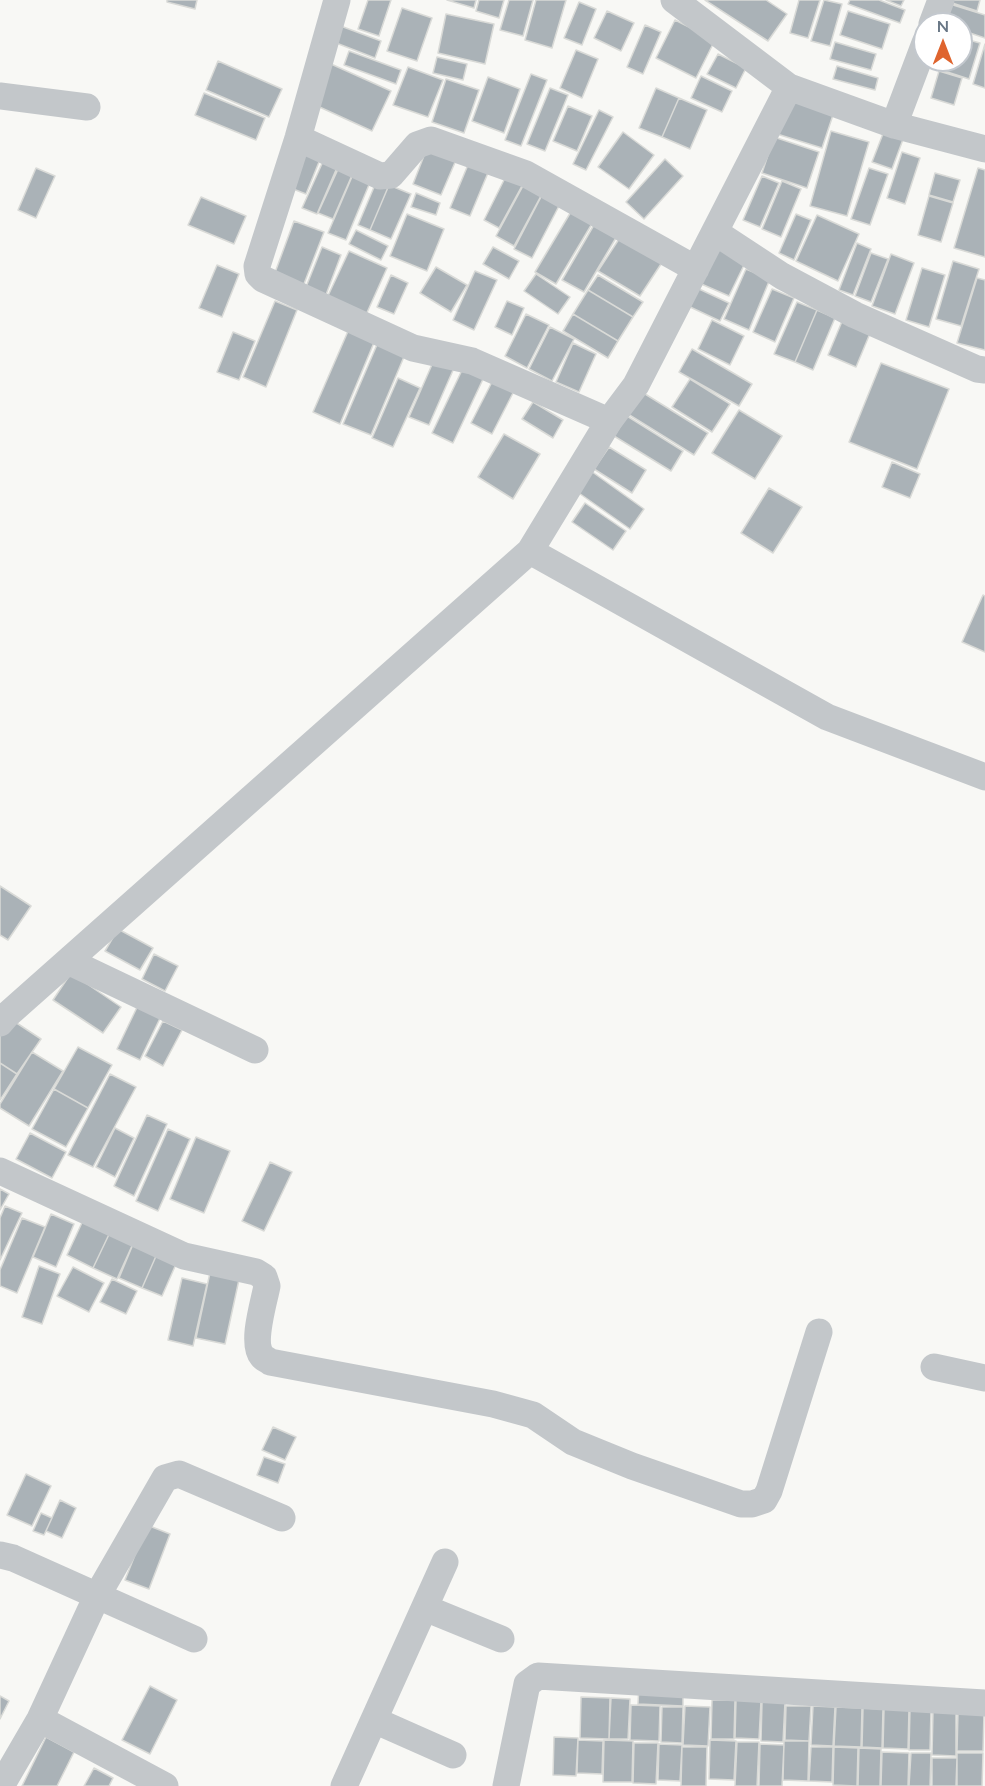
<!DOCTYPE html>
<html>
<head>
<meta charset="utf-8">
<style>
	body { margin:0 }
	#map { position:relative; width:985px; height:1786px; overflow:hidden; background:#f8f8f5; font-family:Lato,sans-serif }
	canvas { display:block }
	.north { position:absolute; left:913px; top:12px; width:60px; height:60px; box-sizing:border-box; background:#fff; border:2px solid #c3c8ce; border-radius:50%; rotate:0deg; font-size:16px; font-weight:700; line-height:24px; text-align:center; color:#687685 }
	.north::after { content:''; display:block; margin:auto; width:21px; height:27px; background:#df642e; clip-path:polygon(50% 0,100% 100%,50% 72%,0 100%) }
</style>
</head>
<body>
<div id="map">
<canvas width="985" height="1786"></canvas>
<div class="north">N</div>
</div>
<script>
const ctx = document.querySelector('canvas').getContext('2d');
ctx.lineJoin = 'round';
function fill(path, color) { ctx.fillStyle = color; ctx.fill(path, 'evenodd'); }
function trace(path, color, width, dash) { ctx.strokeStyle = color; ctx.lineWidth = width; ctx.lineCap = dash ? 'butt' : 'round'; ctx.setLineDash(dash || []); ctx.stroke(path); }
const building = new Path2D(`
	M167,0h30l-2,9 -28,-7z
	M368,0h23l-12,36 -21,-7z
	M447,0h29l-2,8z
	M479,0h25l-5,18 -23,-7z
	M509,0h24l-10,36 -23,-6z
	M536,0h30l-14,48 -27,-8z
	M705,0h61l21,14 -19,27z
	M799,0h21l-12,38 -18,-5z
	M824,0l18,4 -12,42 -19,-5z
	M850,0h29l26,10 -5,13 -52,-19z
	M886,0h18l-3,6z
	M943,0h37l-3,11z
	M579,2l17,7 -14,36 -18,-7z
	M950,4l35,11v23l-24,-8v-6h-18z
	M402,8l30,10 -15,43 -30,-10z
	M607,11l27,12 -13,28 -27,-13z
	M848,11l42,13 -8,25 -42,-14z
	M446,14l48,10 -9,40 -47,-11z
	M675,20l40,20 -19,38 -40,-20z
	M338,25l43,16 -6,17 -44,-17z
	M645,25l16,7 -18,42 -16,-7z
	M961,38l19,5 -11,36 -31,-10 2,-9h21z
	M835,42l41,12 -5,16 -41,-11z
	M985,44v44l-12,-4z
	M576,50l22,9 -16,39 -22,-10z
	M349,51l52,19 -5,14 -52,-19z
	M718,54l28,14 -10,20 -29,-14z
	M437,57l30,7 -4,16 -30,-7z
	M218,61l64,28 -13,28 -63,-27z
	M331,64l60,27 -19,40 -59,-27z
	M837,66l41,12 -3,12 -42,-11z
	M408,67l35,13 -15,37 -35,-12z
	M939,71l23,7 -8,27 -23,-7z
	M531,74l16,6 -26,66 -16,-6z
	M701,76l31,15 -10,21 -31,-14z
	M488,77l32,12 -16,44 -32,-12z
	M446,79l33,11 -15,43 -32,-11z
	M550,88l18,7 -23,56 -18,-7z
	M656,88l23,10 -17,39 -23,-9z
	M204,93l61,25 -9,22 -61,-25z
	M679,98l28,12 -17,39 -28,-12z
	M789,98l45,14 -12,36 -45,-14z
	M568,106l24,10 -15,35 -24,-10z
	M599,110l14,7 -27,53 -13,-6z
	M886,126l19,8 -13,35 -20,-7z
	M831,131l38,11 -22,74 -37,-10z
	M623,132l31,23 -25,34 -31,-22z
	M774,137l45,15 -12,36 -45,-15z
	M427,148l29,12 -15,35 -28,-11z
	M302,150l19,7 -15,37 -18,-7z
	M902,152l18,6 -15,46 -18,-6z
	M325,157l14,6 -22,51 -15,-6z
	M665,159l18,17 -39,43 -18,-17z
	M470,160l20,8 -20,48 -20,-8z
	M339,167l14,6 -20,46 -15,-6z
	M36,168l19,8 -19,42 -18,-8z
	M869,168l19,6 -18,51 -19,-6z
	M978,168l7,2v87l-31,-9z
	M354,172l17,8 -25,60 -18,-7z
	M935,173l25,7 -7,22 -24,-7z
	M506,176l17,8 -24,44 -15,-8z
	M762,176l17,7 -19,44 -17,-7z
	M377,180l12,5 -19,45 -12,-5z
	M782,181l19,8 -20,48 -19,-8z
	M524,184l18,10 -28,52 -18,-10z
	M389,185l22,9 -20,45 -21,-9z
	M416,193l24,10 -4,12 -25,-8z
	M542,195l18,9 -28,54 -18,-9z
	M929,196l24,7 -12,39 -23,-7z
	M201,197l45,19 -12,28 -46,-19z
	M575,205l21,12 -40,67 -21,-12z
	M407,214l37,15 -17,42 -37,-15z
	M796,214l15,6 -17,40 -15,-7z
	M817,215l42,19 -21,47 -42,-20z
	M598,218l22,13 -36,61 -22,-12z
	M294,221l30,11 -22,57 -29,-11z
	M356,230l32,16 -7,14 -32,-16z
	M621,236l42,25 -23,35 -42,-25z
	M857,243l14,6 -18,46 -14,-5z
	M322,247l19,8 -17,45 -20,-8z
	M493,247l26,14 -10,18 -26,-15z
	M716,247l30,14 -17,35 -30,-13z
	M349,251l38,17 -22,49 -39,-17z
	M871,253l17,6 -17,43 -16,-6z
	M891,254l23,9 -19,51 -23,-8z
	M953,261l26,8 -18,57 -25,-7z
	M217,265l22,9 -17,43 -23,-9z
	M436,267l31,18 -16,27 -31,-19z
	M922,268l23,7 -16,52 -23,-7z
	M746,269l24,10 -21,51 -25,-11z
	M475,271l22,9 -23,50 -21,-10z
	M536,274l34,23 -12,17 -34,-23z
	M391,275l17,8 -14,31 -17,-7z
	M598,275l45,27 -10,15 -45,-27z
	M977,278l8,2v70l-28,-7z
	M697,288l32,15 -9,18 -32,-15z
	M772,289l22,9 -19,44 -22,-10z
	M588,290l45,27 -15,24 -45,-27z
	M275,301l22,9 -31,77 -23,-10z
	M507,301l17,7 -12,27 -17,-8z
	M797,302l20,8 -22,52 -21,-8z
	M817,310l18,8 -22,52 -18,-8z
	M526,314l23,11 -22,43 -22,-12z
	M573,314l45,27 -10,17 -45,-27z
	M843,319l28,12 -15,36 -28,-12z
	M712,320l32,16 -14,29 -32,-16z
	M352,322l26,11 -38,91 -27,-12z
	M550,327l24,12 -22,42 -23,-12z
	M233,332l22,9 -16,39 -22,-8z
	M379,340l27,12 -35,83 -28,-11z
	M573,343l23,11 -17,38 -23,-10z
	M692,349l60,35 -13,22 -60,-34z
	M434,360l20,8 -25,57 -20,-8z
	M881,363l68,26 -32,80 -68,-27z
	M463,368l21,9 -31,66 -21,-10z
	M398,378l22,10 -27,59 -21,-9z
	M690,379l40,25 -18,28 -40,-25z
	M493,380l21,11 -22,43 -21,-11z
	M637,389l71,44 -14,22 -71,-44z
	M533,402l30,18 -10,18 -31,-19z
	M739,410l43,26 -27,43 -43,-26z
	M627,416l56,35 -12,20 -57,-35z
	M504,434l36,20 -27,45 -35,-22z
	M609,447l37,23 -14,23 -38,-24z
	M892,462l28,12 -10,24 -28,-11z
	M591,471l53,38 -14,20 -54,-38z
	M769,488l33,19 -29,46 -32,-20z
	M585,503l41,28 -13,19 -41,-28z
	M983,595l2,1v56l-23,-10z
	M0,886l31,20 -23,34 -8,-5z
	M118,929l35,19 -13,22 -35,-19z
	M154,954l24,12 -13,25 -23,-12z
	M71,973l50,34 -18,26 -50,-33z
	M141,999l23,11 -24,50 -23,-11z
	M6,1016l35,23 -24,35 -17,-11v-37z
	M163,1021l19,9 -19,36 -18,-10z
	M78,1047l34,18 -24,43 -34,-19z
	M32,1052l31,19 -34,55 -29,-18v-4z
	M0,1063l17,11 -17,26z
	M110,1074l26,13 -43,80 -25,-12z
	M54,1089l34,19 -22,39 -34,-18z
	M147,1115l20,9 -33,72 -20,-10z
	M115,1128l19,10 -19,39 -19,-10z
	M168,1129l22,10 -32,72 -22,-10z
	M30,1133l36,19 -14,26 -36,-19z
	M196,1137l34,14 -26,62 -34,-14z
	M270,1162l22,10 -28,59 -22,-10z
	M0,1189l9,5 -9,16z
	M5,1206l17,7 -22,47v-42z
	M51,1214l23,10 -18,43 -23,-10z
	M86,1214l27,12 -20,42 -26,-13z
	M22,1218l23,9 -28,66 -17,-7v-16z
	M113,1226l23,11 -19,42 -24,-11z
	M136,1237l24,10 -18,41 -23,-10z
	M160,1247l20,8 -18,41 -20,-8z
	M39,1266l21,8 -18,50 -20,-7z
	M73,1267l31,16 -15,29 -32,-16z
	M211,1268l29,7 -15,69 -29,-6z
	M182,1278l25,6 -14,62 -25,-6z
	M112,1279l25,12 -11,23 -26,-12z
	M273,1427l23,10 -11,23 -23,-10z
	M264,1457l21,7 -7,19 -21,-8z
	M26,1474l25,12 -19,40 -25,-11z
	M60,1500l16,8 -14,30 -16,-7z
	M41,1513l11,5 -8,17 -11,-4z
	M147,1525l23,9 -21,55 -24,-9z
	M639,1685l44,2v19l-45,-2z
	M150,1686l27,14 -27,54 -28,-14z
	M0,1696l9,5 -9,18z
	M581,1697l29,1 -1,41 -29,-1z
	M611,1698l19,1 -2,40h-19z
	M712,1700h23l-1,39h-23z
	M736,1700l25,1 -2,38 -24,-1z
	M762,1702h23l-2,40 -22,-1z
	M631,1705l29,1 -1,35 -29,-1z
	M685,1706l25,1 -2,39 -25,-1z
	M786,1706h25l-2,35 -24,-1z
	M813,1706l22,1 -2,39 -22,-1z
	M662,1707h21l-1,36 -21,-1z
	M836,1707l26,1 -1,39 -27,-1z
	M863,1708l20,1 -1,39 -20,-1z
	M884,1709l25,1 -1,39 -25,-1z
	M910,1709h21l-1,41h-21z
	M933,1711h23v45l-24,-1z
	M958,1712h26l-1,39h-26z
	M46,1737l28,15 -17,34h-35z
	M554,1737l24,1 -2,38 -23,-1z
	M578,1740l25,1 -1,33 -25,-1z
	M604,1740l29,1 -1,41h-29z
	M710,1740l26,1 -2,39 -25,-1z
	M784,1741h25l-1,40 -25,-1z
	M737,1742h22l-2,44h-22z
	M634,1743h24l-2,41 -23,-1z
	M659,1744l23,1 -2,36 -22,-1z
	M760,1744l24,1 -2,41h-23z
	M682,1747h25l-1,39h-25z
	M811,1747h22l-1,35 -23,-1z
	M834,1747l24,1 -1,38 -24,-1z
	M859,1748l22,1 -1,37h-22z
	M882,1752l27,1 -1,33h-27z
	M911,1753h20l-1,33h-21z
	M957,1753h26l-1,33h-25z
	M932,1758h25l-1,28h-24z
	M94,1768l19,10 -4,8h-25z`);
const minor = new Path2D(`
	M337,0l-39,138 -41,128 1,8 5,5 150,69 59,13 137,60
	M674,0l115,87 105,38 91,24
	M932,24l9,-24
	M0,96l87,11
	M894,125l31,-82
	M298,138l82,38 11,-1 26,-30 14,-5 95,34 170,95
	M715,232l67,44 73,39 122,54 8,1
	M530,551l297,166 158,60
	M68,961l187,89
	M0,1023l6,-7 524,-465 79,-130 27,-36 153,-298
	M0,1171l184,85 72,16 8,5 3,9c-3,16 -16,57 -5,70 2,3 6,4 8,6l223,42 40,11 40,27 59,24 109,38h11l12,-4 5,-9 50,-159
	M934,1367l51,11
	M0,1555l13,3 181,81
	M425,1608l76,31
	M40,1719l125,67
	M374,1720l79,35
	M1,1786l39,-67 57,-123 68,-118 14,-4 103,44
	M344,1786l101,-224
	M506,1786l21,-102 11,-8 447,27`);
fill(building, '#aab2b7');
trace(building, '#d9dad7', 1.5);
trace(minor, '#c3c7ca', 27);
</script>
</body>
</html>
